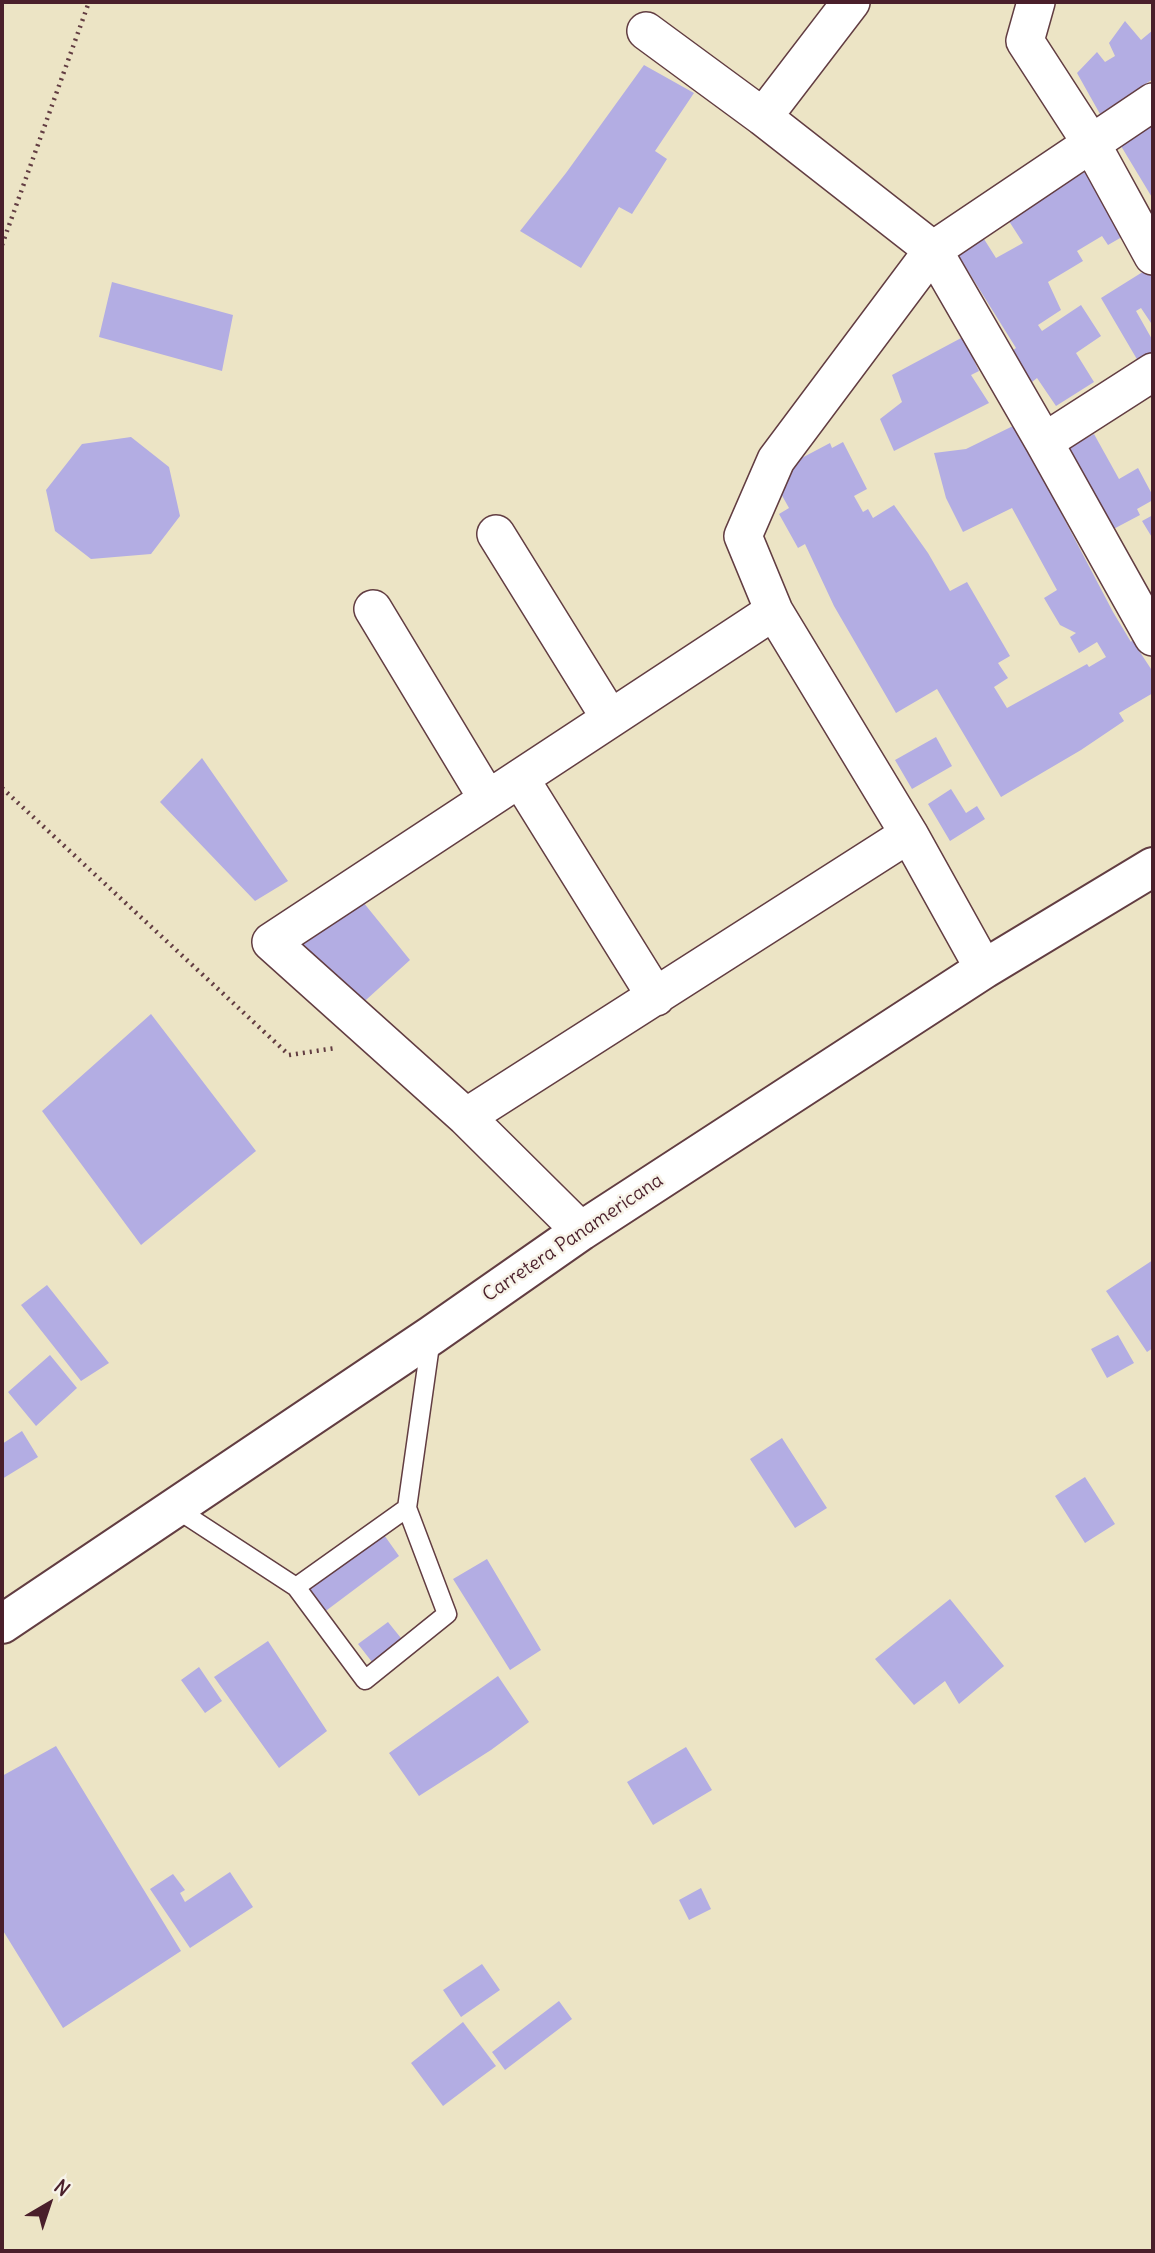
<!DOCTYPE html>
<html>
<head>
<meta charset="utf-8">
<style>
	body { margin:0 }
	#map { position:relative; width:1155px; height:2253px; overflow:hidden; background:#ece4c5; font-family:Delius,sans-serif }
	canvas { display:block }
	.frame { position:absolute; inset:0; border:4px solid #4a1f2b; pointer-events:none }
	.north { position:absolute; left:14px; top:2169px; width:70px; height:70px; -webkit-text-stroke:5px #f7f3e8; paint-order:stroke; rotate:39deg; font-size:19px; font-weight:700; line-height:28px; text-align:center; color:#4a1f2b }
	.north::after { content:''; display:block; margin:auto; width:24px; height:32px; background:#4a1f2b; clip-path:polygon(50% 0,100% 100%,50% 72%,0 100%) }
</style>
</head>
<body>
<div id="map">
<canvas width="1155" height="2253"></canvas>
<div class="frame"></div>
<div class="north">N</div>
</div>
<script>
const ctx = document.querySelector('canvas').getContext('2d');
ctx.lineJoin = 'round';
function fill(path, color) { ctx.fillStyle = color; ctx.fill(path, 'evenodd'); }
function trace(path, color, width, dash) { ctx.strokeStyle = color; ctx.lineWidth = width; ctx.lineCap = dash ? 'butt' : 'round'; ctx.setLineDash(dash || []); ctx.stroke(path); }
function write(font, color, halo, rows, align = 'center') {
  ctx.font = font + ' Delius,sans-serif'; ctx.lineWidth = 5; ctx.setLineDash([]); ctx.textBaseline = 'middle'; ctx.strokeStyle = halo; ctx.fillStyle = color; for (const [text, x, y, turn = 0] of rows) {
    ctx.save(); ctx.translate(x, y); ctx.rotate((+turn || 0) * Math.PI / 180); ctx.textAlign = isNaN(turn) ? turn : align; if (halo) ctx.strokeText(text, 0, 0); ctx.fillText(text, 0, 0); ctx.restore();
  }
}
const building = new Path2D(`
	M1125,21l16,19 12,-10v49l-53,35 -23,-41 20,-21 8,10 10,-6 -6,-13z
	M644,65l50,28 -39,58 12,8 -35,55 -13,-7 -38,61 -61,-37 46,-58z
	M1153,125v74l-32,-53z
	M1095,166l39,64 -26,15 -6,-9 -25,15 6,10 -35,21 13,28 -23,15 4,6 39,-26 20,31 -25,17 18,29 -38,24 -19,-28 -5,4 -20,-31 4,-3 -58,-93 26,-16 12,19 27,-15 -16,-25z
	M1149,268l4,8v50l-12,-18 -5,3 17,30v11l-15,9 -37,-63z
	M112,282l121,33 -11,56 -123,-34z
	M963,337l16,34 -8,4 18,28 -95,48 -14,-32 22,-17 -10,-27z
	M1015,425l98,187 18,30 1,-2 21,32v21l-34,20 5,8 -43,29 -80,47 -64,-108 -41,24 -62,-107 -29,-62 -7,4 -19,-34 10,-6 -9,-16 16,-31 34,-18 2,5 11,-6 24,47 -13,7 9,16 5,-3 5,9 21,-13 34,48 22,38 17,-9 43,74 -12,7 10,15 -14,9 13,21 80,-44 2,3 17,-10 -9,-15 -18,11 -9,-16 6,-4 -16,-8 -16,-27 13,-8 -45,-82 -49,24 -17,-34 -12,-45 32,-4z
	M1094,434l25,45 19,-11 15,28v4l-16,9 3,6 -34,18 -45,-81z
	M131,437l38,30 11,49 -29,38 -60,5 -36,-28 -9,-41 36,-46z
	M1153,515v24l-11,-18z
	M936,737l16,29 -40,23 -17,-29z
	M202,758l86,123 -33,20 -95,-99z
	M951,789l15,24 11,-7 8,13 -35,22 -22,-37z
	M359,897l51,63 -54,49 -57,-66z
	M151,1014l105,137 -115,94 -99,-134z
	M1153,1260v88l-6,4 -41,-61z
	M47,1285l62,78 -28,18 -60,-76z
	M1118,1335l16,28 -27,15 -16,-29z
	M50,1355l27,33 -41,38 -28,-34z
	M22,1431l16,26 -36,22v-35z
	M782,1438l45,70 -32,20 -45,-69z
	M1085,1477l30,47 -30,19 -30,-47z
	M382,1532l17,24 -76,57 -17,-24z
	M487,1559l54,91 -31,20 -57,-91z
	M950,1599l54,67 -45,38 -14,-23 -31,24 -39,-46z
	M388,1622l21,26 -30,23 -21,-27z
	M268,1641l59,90 -48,37 -65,-91z
	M199,1667l23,34 -17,12 -24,-33z
	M498,1676l31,46 -38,28 -72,46 -30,-43z
	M56,1746l125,205 -118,77 -61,-99v-153z
	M686,1747l26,43 -59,35 -26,-43z
	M230,1872l23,35 -63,41 -40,-59 23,-15 12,16 -5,3 5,9z
	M701,1888l10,21 -22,11 -10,-20z
	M482,1964l18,26 -39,27 -18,-27z
	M559,2001l13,18 -67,51 -13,-18z
	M463,2022l33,44 -53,40 -32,-43z`);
const path = new Path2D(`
	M2,245l87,-243
	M2,788l287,267 47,-7`);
const lane = new Path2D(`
	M175,1508l121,79 111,-79 24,-170
	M296,1587l69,93 82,-66 -40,-106`);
const street = new Path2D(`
	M1036,2l-11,39 66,102 62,113
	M646,31l117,86 170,133 111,192 109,195
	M763,117l88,-115
	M1044,442l109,-70
	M496,534l114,184
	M373,609l114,189
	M521,780l135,217
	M984,969l-75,-135 -135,-223 -31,-75 33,-76 157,-210 220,-148
	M466,1117l443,-283
	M581,1231l-115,-114 -195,-175 503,-331`);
const primary = new Path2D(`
	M2,1624l430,-289 149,-104 403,-262 169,-102`);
const streetNames = [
	["Carretera Panamericana",573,1238,-34]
];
fill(building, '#b3ade3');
trace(lane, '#623d42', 21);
trace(street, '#623d42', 40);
trace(primary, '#623d42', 42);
trace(path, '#623d42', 4.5, [2, 5]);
trace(lane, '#fff', 18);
trace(street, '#fff', 37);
trace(primary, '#fff', 38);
write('19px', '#4a1f2b', '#f7f3e8', streetNames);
</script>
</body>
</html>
